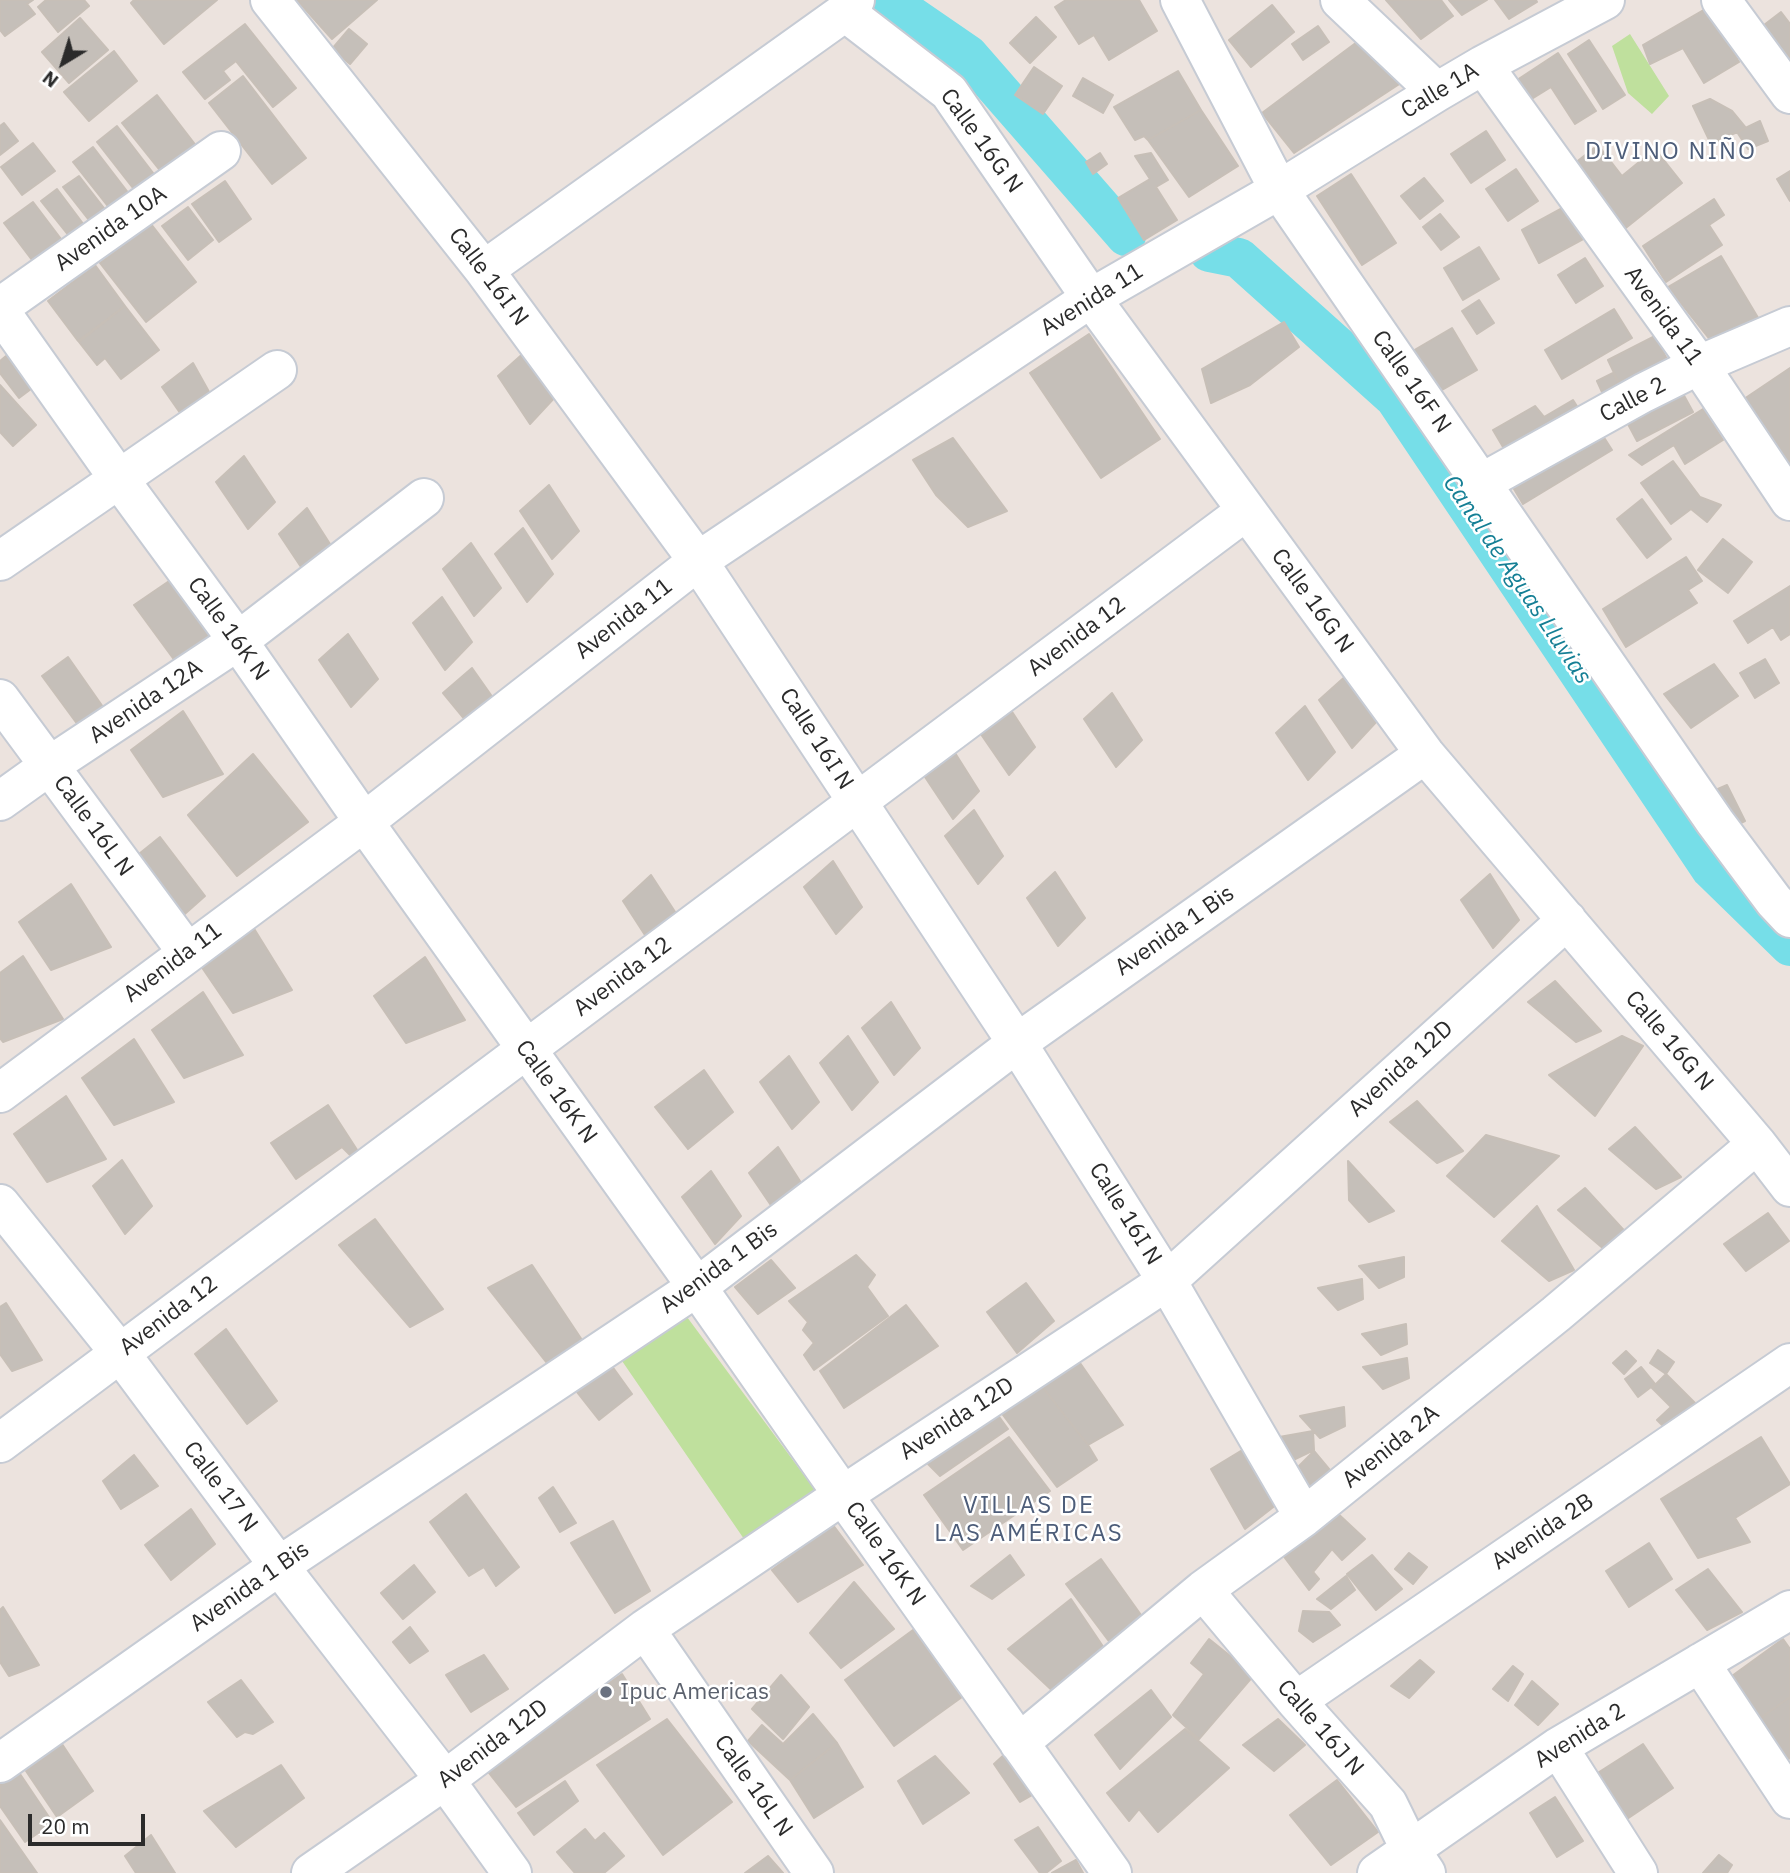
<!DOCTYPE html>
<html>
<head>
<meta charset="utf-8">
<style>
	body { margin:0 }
	#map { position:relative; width:1790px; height:1873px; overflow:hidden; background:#ece3de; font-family:"IBM Plex Sans",sans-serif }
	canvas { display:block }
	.north { position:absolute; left:28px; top:28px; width:70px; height:70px; -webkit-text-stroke:5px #fff; paint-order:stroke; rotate:218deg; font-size:19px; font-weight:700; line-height:28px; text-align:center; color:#2b2b2b }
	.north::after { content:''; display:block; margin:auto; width:24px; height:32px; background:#2b2b2b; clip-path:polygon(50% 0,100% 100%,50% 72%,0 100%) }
	.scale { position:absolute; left:28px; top:1814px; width:117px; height:32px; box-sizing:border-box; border:4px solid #2b2b2b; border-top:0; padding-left:9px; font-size:21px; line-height:24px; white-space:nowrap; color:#2b2b2b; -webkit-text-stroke:5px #fff; paint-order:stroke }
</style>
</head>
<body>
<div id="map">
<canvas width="1790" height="1873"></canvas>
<div class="north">N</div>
<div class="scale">20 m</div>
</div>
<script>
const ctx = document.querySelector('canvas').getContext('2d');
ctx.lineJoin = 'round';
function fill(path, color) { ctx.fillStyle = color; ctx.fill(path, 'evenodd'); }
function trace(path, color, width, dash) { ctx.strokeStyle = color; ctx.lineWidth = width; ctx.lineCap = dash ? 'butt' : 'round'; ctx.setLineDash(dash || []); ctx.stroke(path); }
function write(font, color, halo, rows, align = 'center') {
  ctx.font = font + ' "IBM Plex Sans",sans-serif'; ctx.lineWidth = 5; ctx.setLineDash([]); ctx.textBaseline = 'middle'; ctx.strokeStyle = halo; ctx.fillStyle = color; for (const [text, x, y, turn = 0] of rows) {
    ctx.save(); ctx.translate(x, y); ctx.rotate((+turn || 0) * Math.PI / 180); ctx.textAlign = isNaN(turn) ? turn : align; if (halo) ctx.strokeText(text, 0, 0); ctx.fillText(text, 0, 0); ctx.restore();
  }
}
const green = new Path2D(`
	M1630,34l39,62 -17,18 -24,-21 -16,-47z
	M687,1317l134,181 -77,41 -124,-181z`);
const canal = new Path2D(`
	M888,0l80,55 158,181
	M1209,252l30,6 156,140 316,471 79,77`);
const building = new Path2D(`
	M0,0h33l-6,4 8,10 -30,22 -5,-6z
	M46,0h38l5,6 -31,26 -20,-25z
	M134,0h83l-53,44 -33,-41z
	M297,0h80l-45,39z
	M1066,0h73l18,31 -48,29 -15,-25 -15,9 -24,-37z
	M1386,0h55l12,16 -32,23z
	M1449,0h38l-25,15z
	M1495,0h41l1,2 -28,17z
	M1272,5l22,27 -43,35 -22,-27z
	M1707,8l32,54 -35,21 -21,-35 -33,16 -7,-19z
	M1781,12l9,12v35l-26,-34z
	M1036,17l20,20 -26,26 -20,-20z
	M80,18l28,32 -39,33 -27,-31z
	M245,24l51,64 -23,19 -37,-46 -13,10 7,9 -25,19 -22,-27z
	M1318,26l11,16 -26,18 -11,-16z
	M349,29l18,15 -17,20 -18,-15z
	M1365,36l42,43 -113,74 -32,-40z
	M1589,40l36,55 -22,14 -35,-55z
	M114,51l23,30 -48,40 -25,-29z
	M1558,53l38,58 -21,13 -24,-37 -21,13 -13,-20z
	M1034,67l28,19 -19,28 -28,-19z
	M1178,71l23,39 -53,30 -4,-4 -9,4 -21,-33z
	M243,76l63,82 -34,26 -63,-81z
	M1083,78l30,17 -10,18 -30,-17z
	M157,95l47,61 -34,27 -48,-60z
	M1710,99l22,12 14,17 -35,16 -18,-38z
	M1201,110l37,56 -49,31 -41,-57z
	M1760,121l8,20 -20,8 -11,-17z
	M4,123l14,18 -18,14v-29z
	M117,126l43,56 -20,15 -43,-55z
	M1486,131l19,29 -34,23 -20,-29z
	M33,143l22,28 -33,24 -21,-28z
	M1598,145l24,31 33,-27 27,34 -60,48 -52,-64z
	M93,147l40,52 -19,15 -41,-52z
	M1100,153l7,11 -14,10 -7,-12z
	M1151,153l17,27 -12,7 21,33 -33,20 -26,-42 32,-19 -15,-23z
	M1516,169l22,32 -30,20 -22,-32z
	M1790,171v30l-13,-22z
	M1351,174l45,69 -34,22 -45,-69z
	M79,176l28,36 -15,12 -29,-37z
	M1424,178l19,23 -23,18 -19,-23z
	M225,181l26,38 -32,23 -27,-38z
	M57,189l27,36 -15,11 -28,-35z
	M1714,199l10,16 -15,10 13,20 -56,37 -23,-36z
	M33,202l28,37 -29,21 -28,-37z
	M1568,205l17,33 -46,25 -17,-33z
	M188,207l25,33 -25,20 -26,-34z
	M1440,214l19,23 -18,13 -18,-23z
	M151,224l45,58 -50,40 -46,-59z
	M1479,247l20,32 -36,21 -19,-32z
	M1721,256l42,70 -44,25 -51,-64z
	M1585,258l18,28 -27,17 -18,-28z
	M95,265l30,41 -47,35 -30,-40z
	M1479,300l15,23 -17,11 -15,-23z
	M125,306l34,44 -38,29 -16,-21 -8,7 -18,-23z
	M1614,309l18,29 -70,41 -17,-29z
	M1284,322l15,25 -49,38 -39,18 -9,-34z
	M1452,328l25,42 -42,24 -24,-42z
	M1089,334l71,105 -59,39 -71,-105z
	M1655,336l18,35 -49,23 -16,-34z
	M527,350l30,45 -27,29 -32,-48z
	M6,356l25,33 -12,9 -19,-25v-12z
	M193,363l20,36 -28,21 -23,-33z
	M1790,368v103l-49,-70z
	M1613,373l11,21 -17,9 -10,-22z
	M1676,381l17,31 -56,29 -16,-30z
	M0,385l36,40 -23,21 -13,-14z
	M1573,400l14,22 -74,42 -20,-34 42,-24 9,11z
	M1703,409l20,31 -38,24 -11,-19 -32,20 -13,-10z
	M1596,425l16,25 -89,54 -15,-25z
	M953,438l54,73 -39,16 -32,-32 -23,-35z
	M244,456l31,46 -27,27 -32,-47z
	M1673,461l27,36 21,8 -14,17 -16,-13 -20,15 -30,-41z
	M549,485l30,46 -27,28 -32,-48z
	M1642,499l29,40 -24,19 -30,-39z
	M307,508l30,47 -26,27 -32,-48z
	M523,528l30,46 -26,28 -32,-48z
	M1723,539l29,23 -24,31 -30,-23z
	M471,543l30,45 -27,28 -31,-47z
	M1686,557l16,24 -14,9 9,13 -71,44 -23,-38z
	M175,577l41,60 -38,28 -44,-60z
	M1790,586v48l-9,6 -8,-13 -25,16 -14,-22z
	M442,597l30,45 -27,28 -32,-47z
	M348,634l30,45 -27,28 -32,-47z
	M68,657l35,50 -25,18 -36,-49z
	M1765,659l14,24 -24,15 -15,-25z
	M1714,664l24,32 -47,32 -27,-34z
	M472,668l26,37 -27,22 -28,-34z
	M1348,674l30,46 -26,28 -33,-48z
	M1112,693l30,47 -26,27 -32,-48z
	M1005,701l30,46 -26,28 -33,-48z
	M1305,706l30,46 -27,28 -32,-47z
	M183,711l40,63 -60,23 -32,-47z
	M950,745l29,46 -26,28 -32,-48z
	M253,754l55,68 -71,54 -49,-61z
	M1727,785l18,36 -17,8 -17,-37z
	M974,810l29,46 -25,28 -33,-48z
	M160,837l45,59 -27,24 -49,-58z
	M833,861l29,46 -26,27 -32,-47z
	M1055,872l30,46 -27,28 -31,-48z
	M1490,874l29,46 -26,28 -32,-48z
	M651,875l30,46 -27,28 -31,-48z
	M71,884l40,63 -60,23 -32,-48z
	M253,927l39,63 -59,23 -32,-47z
	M23,956l40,63 -60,23 -3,-4v-65z
	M425,957l40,63 -59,23 -32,-47z
	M1555,981l46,50 -25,11 -48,-40z
	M203,992l40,63 -59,23 -32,-48z
	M891,1002l29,46 -26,27 -32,-47z
	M848,1036l30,46 -26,28 -32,-47z
	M1622,1036l21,10 -48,70 -46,-41z
	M134,1039l40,63 -60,23 -32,-47z
	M789,1056l30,46 -27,27 -32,-47z
	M704,1070l29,42 -45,37 -33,-42z
	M66,1096l40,63 -59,23 -33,-48z
	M1417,1101l46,50 -26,12 -47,-41z
	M328,1105l33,51 -5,5 -14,-14 -46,32 -25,-36z
	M1635,1127l46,50 -25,12 -47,-40z
	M1486,1135l73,21 -65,61 -47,-41z
	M778,1147l29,45 -26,28 -32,-47z
	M122,1160l30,46 -27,28 -32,-48z
	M1348,1161l46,50 -25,11 -20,-22z
	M711,1171l30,45 -26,28 -33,-47z
	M1585,1188l46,50 -26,12 -47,-40z
	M1537,1206l37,64 -25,11 -47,-40z
	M1768,1213l21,28 -43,30 -22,-27z
	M375,1219l68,90 -33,18 -71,-82z
	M856,1255l19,20 -8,12 21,29 -74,54 -10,-15 10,-12 -11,-13 5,-8 -19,-21z
	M1404,1257v20l-25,11 -20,-22z
	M771,1260l24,28 -37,26 -23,-27z
	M532,1265l54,81 -36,21 -62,-79z
	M1362,1279l1,20 -25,11 -20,-22z
	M1026,1283l28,38 -37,32 -30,-41z
	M6,1303l36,57 -30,11 -12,-17v-47z
	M906,1305l32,41 -94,62 -24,-37z
	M1406,1324l1,20 -26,11 -19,-21z
	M226,1329l51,72 -30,23 -52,-70z
	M1071,1350l52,75 -35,20 -55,-70z
	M1658,1350l16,12 -8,12 -16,-11z
	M1626,1351l10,10 -12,13 -11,-11z
	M1407,1358l2,20 -26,11 -20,-22z
	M609,1362l23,32 -33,26 -26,-33z
	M1641,1367l14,17 -17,13 -13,-18z
	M1666,1374l35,35 -28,27 -16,-16 14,-13 -19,-19z
	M1033,1375l55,70 9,15 -40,27 -63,-84z
	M992,1407l16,22 -68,47 -19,-19z
	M1344,1407l1,19 -25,12 -20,-22z
	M1313,1431l1,19 -25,12 -21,-23z
	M1009,1437l41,54 -87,59 -39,-55z
	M1761,1437l29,47 -55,34 15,24 -52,16 -37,-59z
	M1244,1449l37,52 -36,28 -34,-60z
	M1314,1451l25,30 -26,11 -19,-21z
	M134,1455l24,31 -37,23 -18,-28z
	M553,1487l23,36 -16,9 -21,-34z
	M466,1494l53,73 -23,19 -12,-19 -15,9 -39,-54z
	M191,1509l24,35 -44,36 -26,-35z
	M1334,1510l31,29 -23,21 -10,-11 -19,23 6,7 -10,11 -27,-36z
	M613,1521l37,70 -35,22 -44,-70z
	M833,1525l30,40 -65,37 -26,-32z
	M1649,1543l23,36 -43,28 -23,-36z
	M1409,1553l18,14 -14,17 -18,-15z
	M1010,1555l14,20 -32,24 -21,-13z
	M1372,1555l30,34 -26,21 -29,-36z
	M1101,1559l45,63 -35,22 -45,-60z
	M414,1565l21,27 -32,27 -22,-26z
	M1708,1569l34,43 -35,18 -31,-40z
	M1346,1576l9,14 -24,19 -14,-10z
	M854,1582l40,47 -53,39 -31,-35z
	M1071,1599l33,49 -46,48 -50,-47z
	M3,1607l36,58 -30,11 -9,-14v-52z
	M1303,1611l26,1 11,13 -27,17 -14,-11z
	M410,1627l18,24 -18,12 -17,-21z
	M913,1630l49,67 -68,49 -49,-66z
	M1209,1639l45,36 -55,64 -26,-24 31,-41 -13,-11z
	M1783,1639l7,10v48l-35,25 -30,-41z
	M484,1655l24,34 -37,23 -25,-37z
	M1420,1660l14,12 -25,26 -18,-12z
	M1513,1666l10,8 -15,27 -15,-12z
	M622,1674l28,45 -134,88 -31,-39z
	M781,1675l28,32 -26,32 -31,-30z
	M241,1680l32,42 -20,12 -8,-2 -8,5 -29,-35z
	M1532,1681l26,23 -20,21 -23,-20z
	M1151,1690l20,27 -51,52 -25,-34z
	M1790,1697v61l-14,9 -21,-45z
	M813,1714l24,29 -47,37 -42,-39 14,-16 21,19z
	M667,1719l65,83 -69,53 -66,-90z
	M1278,1719l27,26 -31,26 -31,-26z
	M1185,1729l44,39 -71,64 -19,-23 -10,12 -22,-28z
	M837,1743l26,44 -49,31 -24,-38z
	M62,1744l31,47 -36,26 -31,-46z
	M1643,1744l30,44 -46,31 -31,-45z
	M1006,1753l28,41 -14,8 -26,-38z
	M935,1756l34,37 -46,31 -25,-43z
	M281,1765l23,33 -68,49 -32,-36z
	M18,1771l35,52 -28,19 -25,-36v-21z
	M1337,1780l41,52 -47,33 -41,-50z
	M565,1781l13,20 -44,34 -16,-22z
	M1555,1797l28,44 -26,16 -27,-44z
	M0,1820l37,53h-37z
	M1038,1827l23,34 -15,12h-6l-25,-33z
	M585,1829l10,12 9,-8 20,23 -20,17h-29l-18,-21z
	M151,1835l24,38h-39l-11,-17z
	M1719,1855l13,10 -5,8h-24z
	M768,1856l15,17h-38z
	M1076,1860l7,13h-31z`);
const minor = new Path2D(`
	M270,0l214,270 214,291 319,482 150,238 137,236
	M1180,0l99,190 436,632 59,79 16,17
	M1340,0l97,92
	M1721,0l69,94
	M845,12l104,80 142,206 334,456 332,390 33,43
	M1483,65l216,300 91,136
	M484,270l361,-258 10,-12
	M0,307l221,-156
	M0,311l119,168 119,162 126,181 333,465 146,208 269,378
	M1481,483l162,-90 56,-28 91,-39
	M0,561l277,-191
	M0,699l187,253
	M0,801l49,-35 189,-125 186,-143
	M0,1093l364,-271 334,-261 393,-263 188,-108 158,-98 46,-27 122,-65
	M0,1204l120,149 159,213 166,214 67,93
	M0,1443l1246,-932
	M1203,1590l93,111 92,103 22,45 16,24
	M645,1629l169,244
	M1700,1663l90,136
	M1296,1701l494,-338
	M1019,1743l184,-153 101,-73 252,-203 201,-170
	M1558,1747l80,126
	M0,1763l279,-197 418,-279 320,-244 408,-289
	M311,1873l134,-93 200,-151 198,-134 324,-214 400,-361
	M1377,1873l181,-126 232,-137`);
const markers = [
	[606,1692,7,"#6b7280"]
];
const streetNames = [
	["Calle 1A",1440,91,-31],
	["Calle 16G N",981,141,54],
	["Avenida 10A",111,229,-35],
	["Calle 16I N",488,277,53],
	["Avenida 11",1092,300,-32],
	["Avenida 11",1663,316,54],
	["Calle 16F N",1411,382,55],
	["Calle 2",1633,400,-28],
	["Calle 16G N",1312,601,54],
	["Avenida 11",624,619,-38],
	["Calle 16K N",228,629,54],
	["Avenida 12",1077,637,-37],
	["Avenida 12A",146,702,-34],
	["Calle 16I N",816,739,57],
	["Calle 16L N",93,826,54],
	["Avenida 1 Bis",1175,931,-35],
	["Avenida 11",173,963,-37],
	["Avenida 12",623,977,-37],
	["Calle 16G N",1669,1041,50],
	["Avenida 12D",1401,1069,-42],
	["Calle 16K N",556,1092,54],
	["Calle 16I N",1125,1214,58],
	["Avenida 1 Bis",719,1268,-36],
	["Avenida 12",169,1316,-37],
	["Avenida 12D",957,1419,-33],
	["Avenida 2A",1391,1447,-39],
	["Calle 17 N",220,1487,53],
	["Avenida 2B",1543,1532,-34],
	["Calle 16K N",885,1554,55],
	["Avenida 1 Bis",250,1587,-35],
	["Calle 16J N",1320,1728,49],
	["Avenida 2",1580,1736,-32],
	["Avenida 12D",493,1744,-37],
	["Calle 16L N",753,1786,55]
];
const worshipNames = [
	["Ipuc Americas",620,1692]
];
const neighbourhoodNames = [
	["DIVINO NIÑO",1671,152],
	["VILLAS DE",1029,1506],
	["LAS AMÉRICAS",1029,1534]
];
const waterNames = [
	["Canal de Aguas Lluvias",1517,580,56]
];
fill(green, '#bfe09d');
trace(canal, '#76dee8', 40);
fill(building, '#c5bfb9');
trace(building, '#c7bfb7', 2);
trace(minor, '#c6cbd4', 42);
trace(minor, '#fff', 38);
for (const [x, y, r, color] of markers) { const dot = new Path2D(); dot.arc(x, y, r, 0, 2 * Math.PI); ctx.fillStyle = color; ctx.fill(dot); trace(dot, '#fff', 2.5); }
write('23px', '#2b2b2b', '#fff', streetNames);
write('23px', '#5b616d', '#fff', worshipNames, 'left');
ctx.letterSpacing = '2px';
write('24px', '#4d5d79', '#fff', neighbourhoodNames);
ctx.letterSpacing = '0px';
write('italic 24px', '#157f95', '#fff', waterNames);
</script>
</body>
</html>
